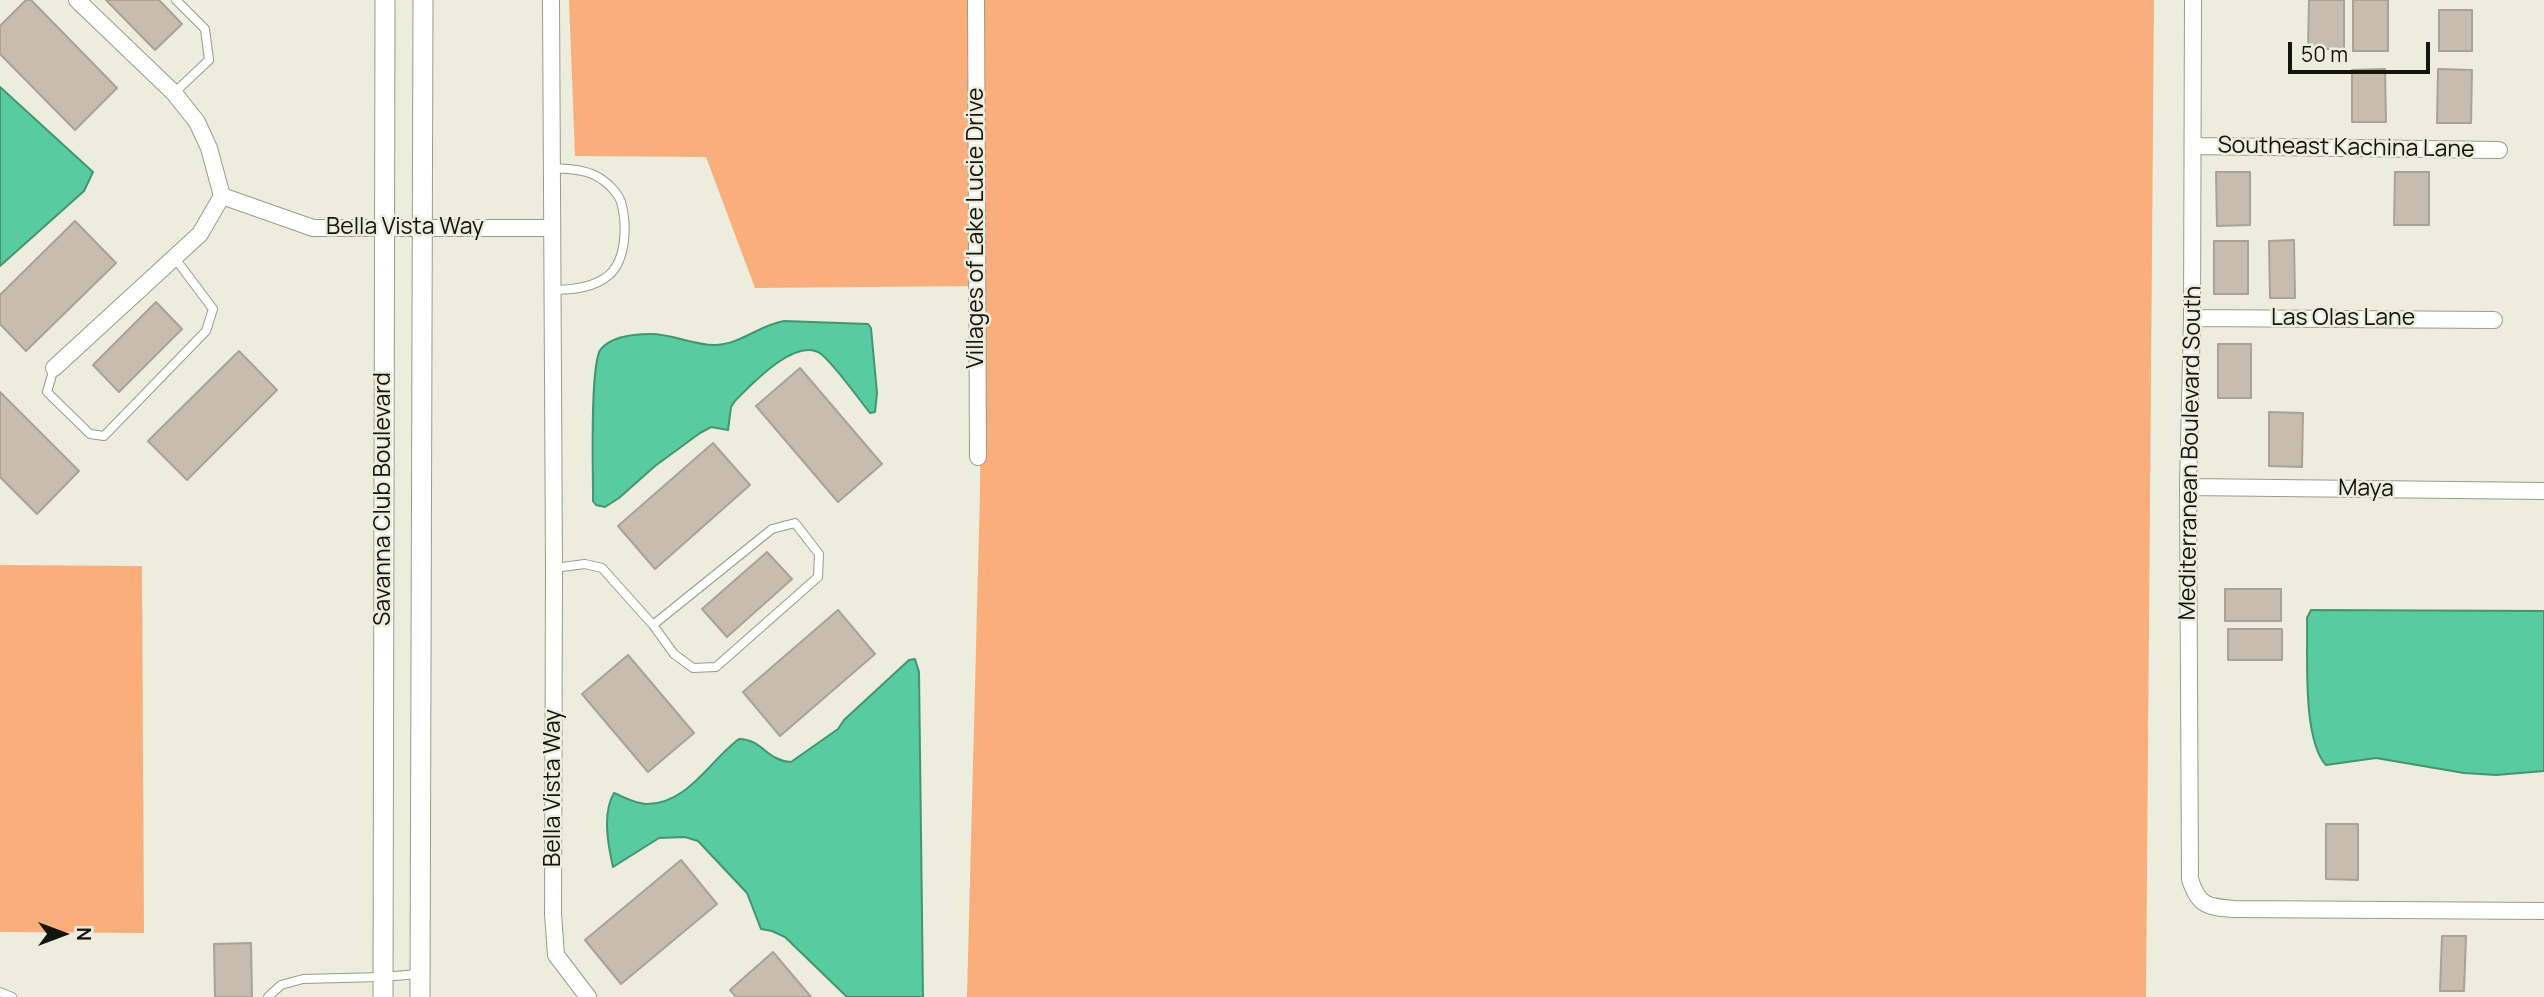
<!DOCTYPE html>
<html>
<head>
<meta charset="utf-8">
<style>
	body { margin:0 }
	#map { position:relative; width:2544px; height:997px; overflow:hidden; background:#eceddc; font-family:Manrope,sans-serif }
	canvas { display:block }
	.north { position:absolute; left:28px; top:899px; width:70px; height:70px; -webkit-text-stroke:5px #eceddc; paint-order:stroke; rotate:90deg; font-size:19px; font-weight:700; line-height:28px; text-align:center; color:#15150f }
	.north::after { content:''; display:block; margin:auto; width:24px; height:32px; background:#15150f; clip-path:polygon(50% 0,100% 100%,50% 72%,0 100%) }
	.scale { position:absolute; left:2288px; top:42px; width:142px; height:32px; box-sizing:border-box; border:4px solid #15150f; border-top:0; padding-left:9px; font-size:21px; line-height:24px; white-space:nowrap; color:#15150f; -webkit-text-stroke:5px #eceddc; paint-order:stroke }
</style>
</head>
<body>
<div id="map">
<canvas width="2544" height="997"></canvas>
<div class="north">N</div>
<div class="scale">50 m</div>
</div>
<script>
const ctx = document.querySelector('canvas').getContext('2d');
ctx.lineJoin = 'round';
function fill(path, color) { ctx.fillStyle = color; ctx.fill(path, 'evenodd'); }
function trace(path, color, width, dash) { ctx.strokeStyle = color; ctx.lineWidth = width; ctx.lineCap = dash ? 'butt' : 'round'; ctx.setLineDash(dash || []); ctx.stroke(path); }
function write(font, color, halo, rows, align = 'center') {
  ctx.font = font + ' Manrope,sans-serif'; ctx.lineWidth = 5; ctx.setLineDash([]); ctx.textBaseline = 'middle'; ctx.strokeStyle = halo; ctx.fillStyle = color; for (const [text, x, y, turn = 0] of rows) {
    ctx.save(); ctx.translate(x, y); ctx.rotate((+turn || 0) * Math.PI / 180); ctx.textAlign = isNaN(turn) ? turn : align; if (halo) ctx.strokeText(text, 0, 0); ctx.fillText(text, 0, 0); ctx.restore();
  }
}
const green = new Path2D(`
	M569,0h1585l-8,997h-1179l13,-505 1,-206 -226,2 -49,-131 -131,-1z
	M0,565l142,1 2,367 -144,-1z`);
const water = new Path2D(`
	M0,87l93,85 -9,19 -84,75z
	M784,321l84,3 3,4 6,65 -2,19 -5,1c-12,-15 -36,-49 -49,-59 -25,-18 -70,31 -86,47l-4,6 -3,23 -17,-3 -11,6 -45,33 -36,32 -14,9 -9,-2 -3,-4v-8c0,-23 -3,-132 8,-144 11,-13 33,-15 50,-15 21,0 42,11 63,11 26,0 45,-20 70,-24z
	M2311,610l233,1v160l-48,4 -32,-2 -88,-15 -50,7c-24,-26 -18,-111 -19,-147z
	M915,659l4,13 4,325h-76l-62,-60 -13,-6 -11,-2 -14,-36 -49,-52 -13,-4 -26,1 -46,29c-5,-22 -11,-54 1,-74 10,4 20,10 32,11 41,1 64,-44 93,-65 23,0 28,22 52,23l47,-33 6,-9 65,-60z`);
const building = new Path2D(`
	M26,0h5l86,88 -42,42 -75,-76v-28z
	M106,0h53l23,24 -27,26z
	M2309,0h35v49h-36z
	M2353,0h35v51h-35z
	M2439,10h33v41h-33z
	M2385,69l1,53h-34v-52z
	M2438,69l34,1 -1,53h-34z
	M2216,172h34v53l-33,1z
	M2395,172h34v53h-35z
	M75,221l41,42 -90,88 -26,-27v-29z
	M2294,240l1,58h-25l-1,-57z
	M2214,241h34v53h-34z
	M156,302l26,27 -63,63 -26,-27z
	M2218,344h33v54h-33z
	M239,351l38,39 -90,90 -39,-39z
	M800,368l82,96 -44,38 -82,-96z
	M0,392l79,79 -42,43 -37,-37z
	M2269,412l34,1 -1,54 -33,-1z
	M713,443l37,42 -95,84 -37,-43z
	M767,552l25,27 -65,58 -25,-28z
	M2225,589h56v32h-56z
	M838,610l37,44 -95,82 -37,-44z
	M2228,629h54v31h-54z
	M628,655l66,78 -46,39 -66,-78z
	M2326,824h32v56l-32,-1z
	M681,860l36,44 -96,80 -36,-44z
	M2442,936h24l-2,55h-24z
	M251,943l1,54h-37l-1,-53z
	M773,952l38,45h-75l-6,-7z`);
const service = new Path2D(`
	M174,93l35,-33 -4,-31 -29,-29
	M551,168c18,1 39,1 53,13 6,4 15,14 17,21 6,21 6,57 -12,73 -15,13 -37,15 -57,15
	M54,368l-7,24 43,42 14,2 102,-105 7,-22 -39,-52
	M795,523l24,31 -1,23 -102,90 -23,1 -19,-14 -21,-29 119,-96z
	M554,568l31,-4 17,4 51,57
	M0,992l12,5
	M268,997l13,-12 22,-6 78,-2 39,-3`);
const minor = new Path2D(`
	M551,0l3,568 -1,346 3,41 32,42
	M976,0l2,457
	M2193,0l-1,318 -4,169 2,392c8,27 18,28 44,30l310,2
	M2193,146l306,4
	M222,196l91,32h239
	M2192,318l302,2
	M54,368l146,-134 22,-38 -13,-48 -12,-26 -23,-29 -97,-93
	M2188,487l356,4`);
const tertiary = new Path2D(`
	M383,997l2,-997
	M420,997l3,-997`);
const streetNames = [
	["Southeast Kachina Lane",2346,148,1],
	["Bella Vista Way",405,228],
	["Villages of Lake Lucie Drive",977,228,-90],
	["Las Olas Lane",2343,319],
	["Mediterranean Boulevard South",2191,453,-89],
	["Maya",2366,489,1],
	["Savanna Club Boulevard",384,499,-90],
	["Bella Vista Way",554,788,-90]
];
fill(green, '#f9ae7c');
fill(water, '#58cba0');
trace(water, '#449474', 2);
fill(building, '#c6bdae');
trace(building, '#aaa293', 2);
trace(service, '#9a9b8b', 10);
trace(minor, '#9a9b8b', 18);
trace(tertiary, '#9a9b8b', 21);
trace(service, '#fff', 8);
trace(minor, '#fff', 16);
trace(tertiary, '#fff', 19);
write('23px', '#15150f', '#eceddc', streetNames);
</script>
</body>
</html>
